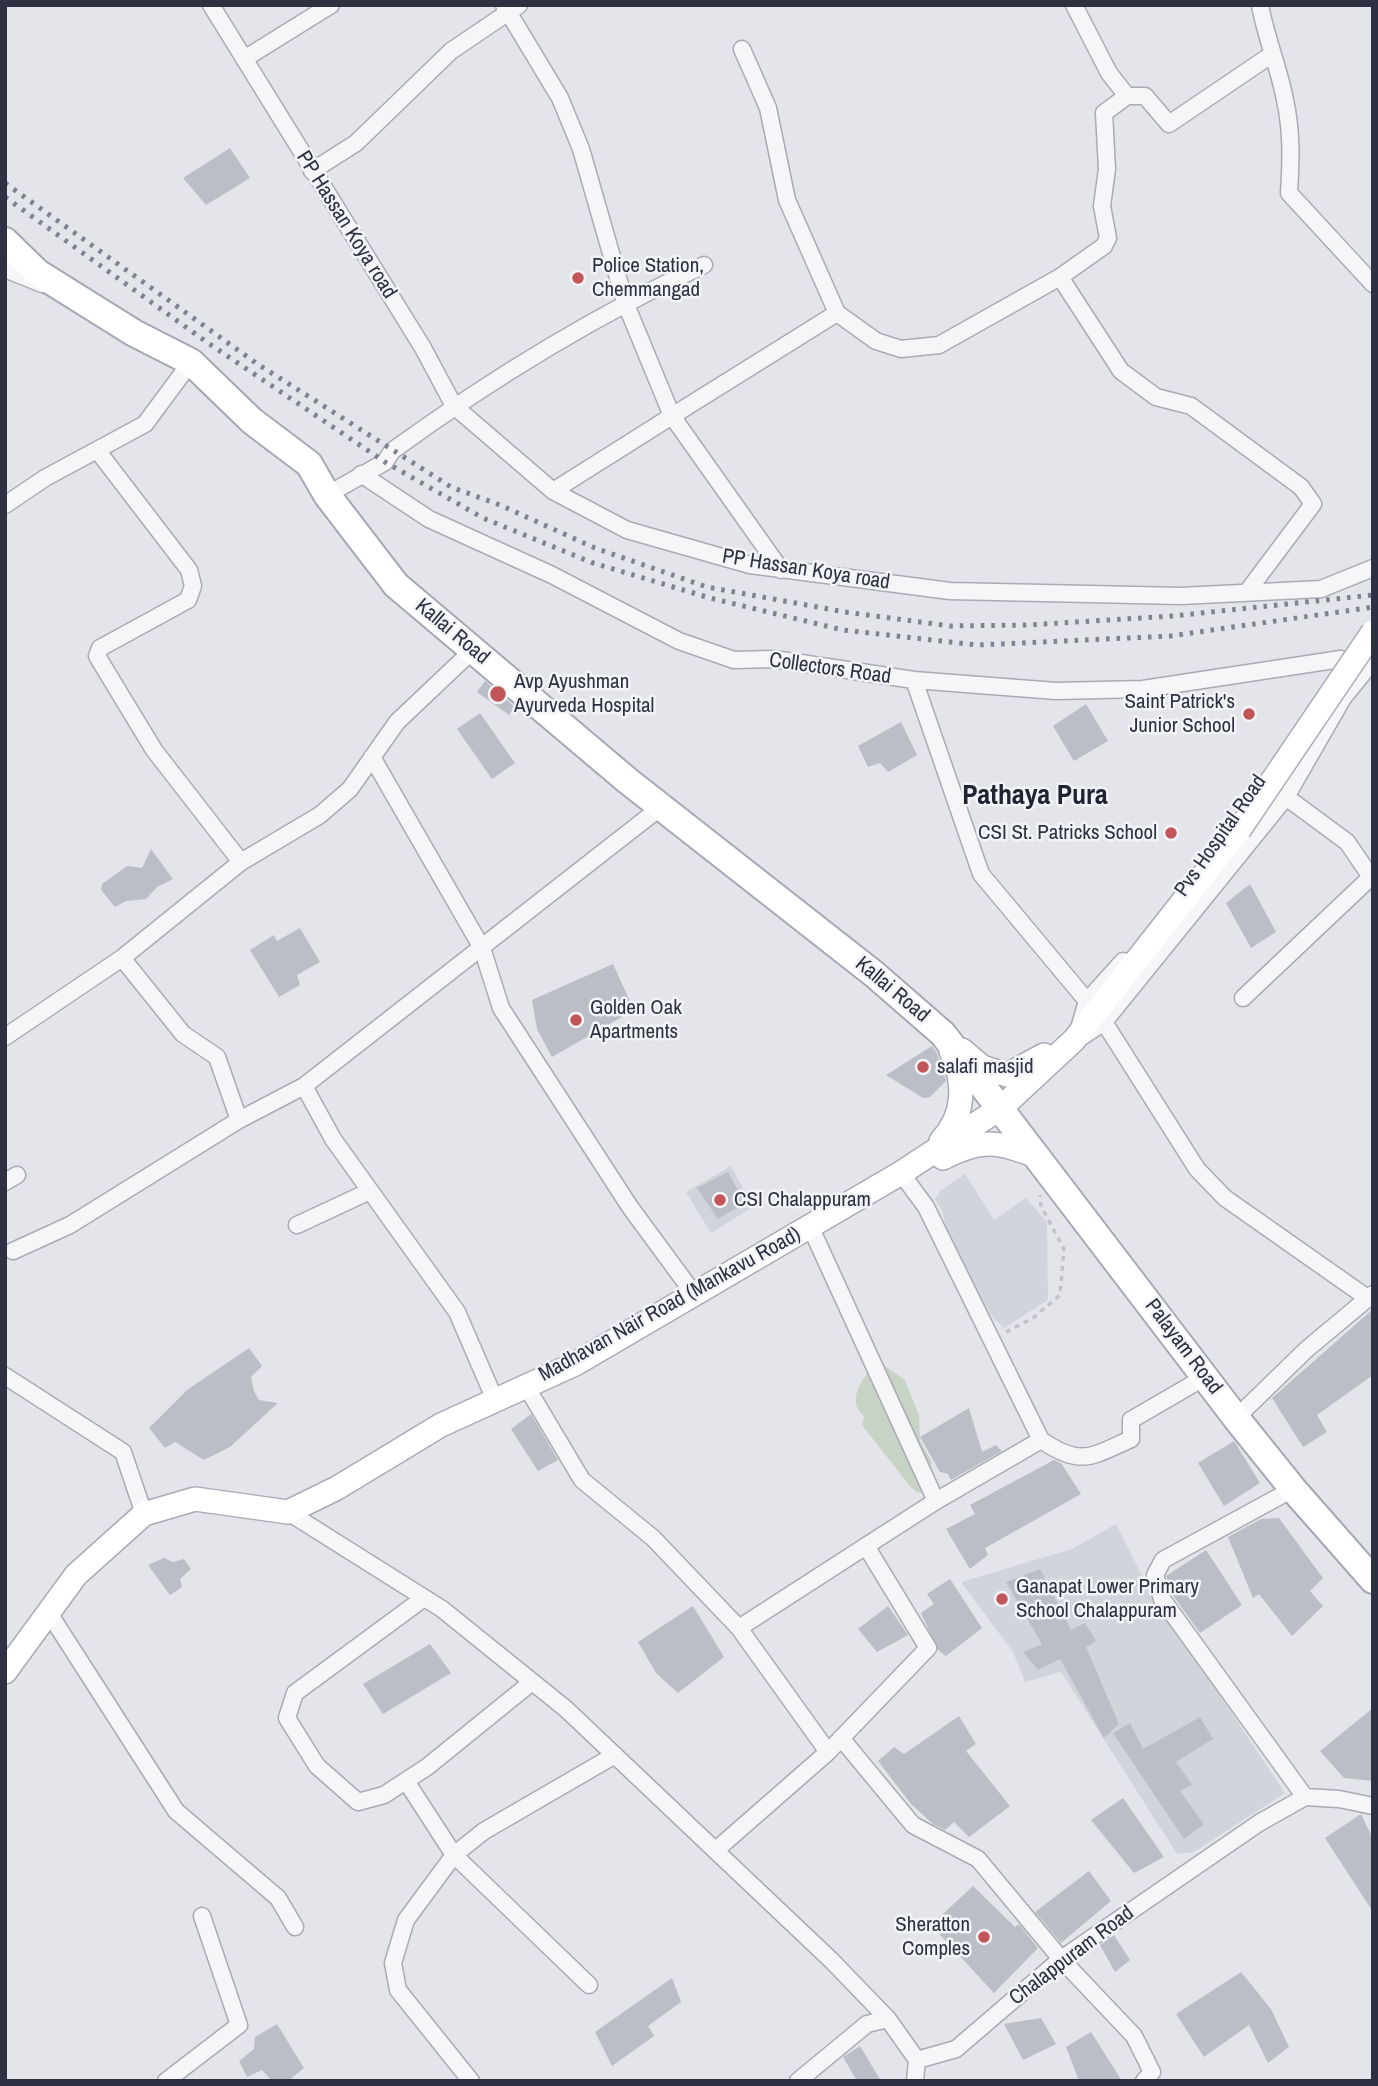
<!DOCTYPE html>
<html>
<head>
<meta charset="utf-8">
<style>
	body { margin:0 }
	#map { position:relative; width:1378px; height:2086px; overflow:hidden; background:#e3e5ea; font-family:"Archivo Narrow",sans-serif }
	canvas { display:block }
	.frame { position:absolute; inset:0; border:7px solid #2d3141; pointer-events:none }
</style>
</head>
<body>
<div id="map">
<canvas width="1378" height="2086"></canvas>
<div class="frame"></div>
</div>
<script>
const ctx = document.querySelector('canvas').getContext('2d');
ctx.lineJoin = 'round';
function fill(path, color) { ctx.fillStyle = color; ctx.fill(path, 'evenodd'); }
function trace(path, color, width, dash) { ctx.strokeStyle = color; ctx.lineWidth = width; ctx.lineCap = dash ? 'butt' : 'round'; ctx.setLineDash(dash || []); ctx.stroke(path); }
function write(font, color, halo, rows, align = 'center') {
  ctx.font = font + ' "Archivo Narrow",sans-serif'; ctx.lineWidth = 5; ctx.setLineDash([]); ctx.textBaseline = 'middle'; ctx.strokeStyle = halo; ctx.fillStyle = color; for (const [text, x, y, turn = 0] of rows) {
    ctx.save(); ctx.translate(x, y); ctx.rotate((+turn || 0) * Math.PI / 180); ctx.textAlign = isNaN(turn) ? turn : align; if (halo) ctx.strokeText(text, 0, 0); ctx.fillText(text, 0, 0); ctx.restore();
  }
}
const built = new Path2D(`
	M731,1166l22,41 -42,26 -25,-41z
	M965,1174l29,46 32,-22 21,24 1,78 -44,28 -13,-13 -22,-40 -21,-39 -6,-26 -7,-10 5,-9z
	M1116,1524l34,67 135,202 -91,59 -17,2 -116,-182 -36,10 -12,-30 -52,-70 111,-33z`);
const green = new Path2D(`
	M882,1364l23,16 14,35 1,26 12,21 -8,31 -8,-1 -7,-7 -47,-60 2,-9c-2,-3 -6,-5 -7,-9 -6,-15 11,-40 25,-43z`);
const building = new Path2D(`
	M230,148l20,30 -44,27 -23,-27z
	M485,681l30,26 -6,8 -32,-23z
	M1086,704l22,37 -34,20 -21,-35z
	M480,713l35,50 -23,16 -35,-50z
	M901,722l16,33 -29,17 -8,-9 -12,4 -10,-21z
	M151,849l22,30 -16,8 -11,12 -20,2 -11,6 -14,-17 1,-6 25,-18 15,2z
	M1250,884l26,48 -25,16 -25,-45z
	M300,928l20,34 -23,13 3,10 -21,12 -29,-47 24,-15 3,6z
	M613,964l21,46 -82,47 -15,-28 -5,-29z
	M932,1046l5,7 9,28 -16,16 -7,1 -37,-23z
	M728,1172l17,31 -27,16 -21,-31z
	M1373,1309v66l-56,40 10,17 -24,15 -31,-49z
	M249,1348l13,18 -11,11 3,14 5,9 19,3 -48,44 -26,13 -29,-18 -10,6 -16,-20 38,-38z
	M969,1408l13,44 14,-7 6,6 -51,29 -3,-6 -8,-2 -20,-35z
	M531,1414l27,46 -20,11 -27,-42z
	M1234,1441l26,42 -36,23 -26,-43z
	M1054,1460l7,3 20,31 -96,54 3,7 -18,14 -24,-40 29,-15 -5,-9z
	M1279,1518l44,60 -13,13 13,15 -31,30 -33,-42 -6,4 -25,-61 33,-18z
	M1206,1550l36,55 -42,28 -28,-39 -6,-18z
	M164,1558l9,4 11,-3 7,10 -11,10 2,8 -12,8 -22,-30z
	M1040,1569l31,61 14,-7 11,18 -10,6 33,77 -15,14 -44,-79 -22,11 -15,-18 19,-8 -36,-62z
	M950,1579l32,49 -36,28 -8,-6 -17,-37 13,-9 -7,-10z
	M693,1606l31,51 -46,36 -22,-20 -18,-31z
	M888,1606l20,29 -31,17 -19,-23z
	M430,1644l21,29 -68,41 -20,-30z
	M1373,1708v73l-29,-3 -24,-27z
	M959,1716l17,28 -10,7 44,55 -41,31 -15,-15 -9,8 -12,-6 -22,-20 -33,-43 16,-14 10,7z
	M1200,1717l13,22 -37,23 16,23 -12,6 24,33 -20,15 -71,-106 17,-10 13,26z
	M1123,1798l41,59 -30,16 -43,-53z
	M1361,1814l12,25v73l-48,-74z
	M1089,1871l22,30 -50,42 -26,-31z
	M973,1886l42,41 4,-3 19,24 -44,45 -63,-68z
	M1114,1935l16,25 -15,12 -15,-27z
	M1241,1972l30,37 18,38 -21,16 -19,-38 -45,32 -28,-43z
	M672,1978l9,24 -33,24 6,10 -42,30 -17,-34z
	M1041,2018l15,26 -33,16 -19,-36z
	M277,2024l27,44 -16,13h-16l-10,-11 -15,7 -8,-16 15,-12 1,-12z
	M1091,2032l31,49h-43l-13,-34z
	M860,2046l21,35h-24l-14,-24z`);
const path = new Path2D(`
	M1006,1332l27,-14 27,-23 4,-46 -23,-43 -1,-11`);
const minor = new Path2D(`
	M211,5l212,343 31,58 99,85 74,39 123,35 200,26 231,5 140,-7 52,-21
	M504,5l56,93 21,51 44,153 47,114 165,-103
	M1074,5l35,68 18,23h18l24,28 102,-69
	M1260,5c6,33 19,63 25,95 7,31 6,61 4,93l84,91
	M742,49l26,59 19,92 50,113 39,28 25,8 38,-4 121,-68 44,-31 4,-8 -6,-32 5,-37 -3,-56 23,-17
	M244,59l87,-54
	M312,171l44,-28 95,-92 68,-46
	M5,269l37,15
	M1060,277l61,94 35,26 35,9 110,81 12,17 -66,88
	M97,450l92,120 4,16 -5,14 -88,48 -3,8 57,94 87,112
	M361,474l68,45 123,56 127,66 55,19 40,-1 140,21 142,11 87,-2 198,-30
	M553,491l119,-75 109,154
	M327,495l58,-33 7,-11c98,-71 202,-135 312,-186
	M5,505l40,-27 100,-54 46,-62
	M914,680l67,194 106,127
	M372,757l110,191 19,60 129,199 64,87
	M1243,998l128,-121 -24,-35 -61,-45
	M1104,1022l93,147 28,29 141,99
	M1080,1025l7,-24 36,-40
	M1083,1036l21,-14 182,-225 57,-99 30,-37
	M5,1037l117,-79 119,-96 79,-47 30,-26 47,-67 76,-72
	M304,1086l29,53 124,173 38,88
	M239,1120l65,-34 357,-279
	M901,1173l25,34 115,233 -105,61
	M5,1182l12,-7
	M297,1225l73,-34
	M13,1251l57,-26 169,-105 -22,-63 -34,-23 -61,-76
	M5,1376l118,76 21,62
	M526,1386l56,94 71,58 86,90 89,124
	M1236,1418l71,-69 66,-55
	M1041,1440c40,27 50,17 90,-1v-19l74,-43
	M1293,1489l-130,71 -8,15 7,24 143,198
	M288,1512l154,97 124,100 266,252 56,58
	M424,1598l-129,95 -8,25 30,48 41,36 26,-7 43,-28 105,-85
	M49,1613l127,198 102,87 17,29
	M739,1628l127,-82
	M841,1738l72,87 65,34 83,100 73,77 18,36 -8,9
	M406,1781l48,74 -48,65 -13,43 5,27 73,91
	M716,1850l112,-98 100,-104 -62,-102 70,-45 -126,-275
	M589,1985l-135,-130 30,-24 131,-76
	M166,2081l73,-56 -37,-109
	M798,2081l69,-57 21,-5 29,41 39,-11 105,-90 198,-136 46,-26 34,2 34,7
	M915,2081l2,-21`);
const secondary = new Path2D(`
	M962,1050l20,17 25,8 37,-20
	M941,1141c25,-27 24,-58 10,-90
	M943,1158c40,-21 55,-16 96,-1
	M5,1672l71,-97 68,-61 51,-15 93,13 49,-24 104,-63 134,-61 326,-191 101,-66 72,-67 165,-210`);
const primary = new Path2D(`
	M5,241l33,32 96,60 57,29 61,59 57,43 18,31 69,90 232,196 246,193 69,60 293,384 57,71 80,91`);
const rail = new Path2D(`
	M5,183l251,180 195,124 49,18 95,43 112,39 138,25 105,14 78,-1 145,-9 200,-21
	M5,197l203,146 177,119 98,56 110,45 117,35 133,32 134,15 194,-9 202,-29`);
const secondaryBridge = new Path2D(`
	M1239,830l134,-198`);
const markers = [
	[578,278,7,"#c25558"],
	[498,694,9,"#c25558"],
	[1249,714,7,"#c25558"],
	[1171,833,7,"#c25558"],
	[576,1020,7,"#c25558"],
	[923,1067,7,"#c25558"],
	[720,1200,7,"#c25558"],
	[1002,1599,7,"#c25558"],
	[984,1937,7,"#c25558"]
];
const streetNames = [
	["PP Hassan Koya road",346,225,58],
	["PP Hassan Koya road",806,570,9],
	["Kallai Road",452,632,40],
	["Collectors Road",830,669,8],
	["Pvs Hospital Road",1221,836,-55],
	["Kallai Road",892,990,40],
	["Madhavan Nair Road (Mankavu Road)",670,1305,-29],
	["Palayam Road",1183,1347,53],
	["Chalappuram Road",1072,1956,-37]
];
const poiNames = [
	["Police Station,",592,266],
	["Chemmangad",592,290],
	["Avp Ayushman",514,682],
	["Ayurveda Hospital",514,706],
	["Saint Patrick's",1235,702,"right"],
	["Junior School",1235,726,"right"],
	["CSI St. Patricks School",1157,833,"right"],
	["Golden Oak",590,1008],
	["Apartments",590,1032],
	["salafi masjid",937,1067],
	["CSI Chalappuram",734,1200],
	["Ganapat Lower Primary",1016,1587],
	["School Chalappuram",1016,1611],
	["Sheratton",970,1925,"right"],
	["Comples",970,1949,"right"]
];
const districtNames = [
	["Pathaya Pura",1035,796]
];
fill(built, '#d2d4dc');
fill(green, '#c7d3c5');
fill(building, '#bbbec6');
trace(minor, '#a9abb4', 19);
trace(secondary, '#a9abb4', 26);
trace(primary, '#a4a8b4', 30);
trace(path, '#c2c3c9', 3.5, [5, 5]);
trace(minor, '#f6f6f9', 16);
trace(secondary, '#fff', 23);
trace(primary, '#fff', 26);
trace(rail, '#7e8392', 5, [3.5, 7]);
trace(secondaryBridge, '#a9abb4', 26, []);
trace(secondaryBridge, '#fff', 23);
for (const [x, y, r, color] of markers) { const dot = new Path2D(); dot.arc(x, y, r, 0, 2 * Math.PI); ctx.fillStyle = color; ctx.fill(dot); trace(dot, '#f3f4f7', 2.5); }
write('21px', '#2d3141', '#f3f4f7', streetNames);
write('21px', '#2d3141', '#f3f4f7', poiNames, 'left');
write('bold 28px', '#1f2332', '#f3f4f7', districtNames);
</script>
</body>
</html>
